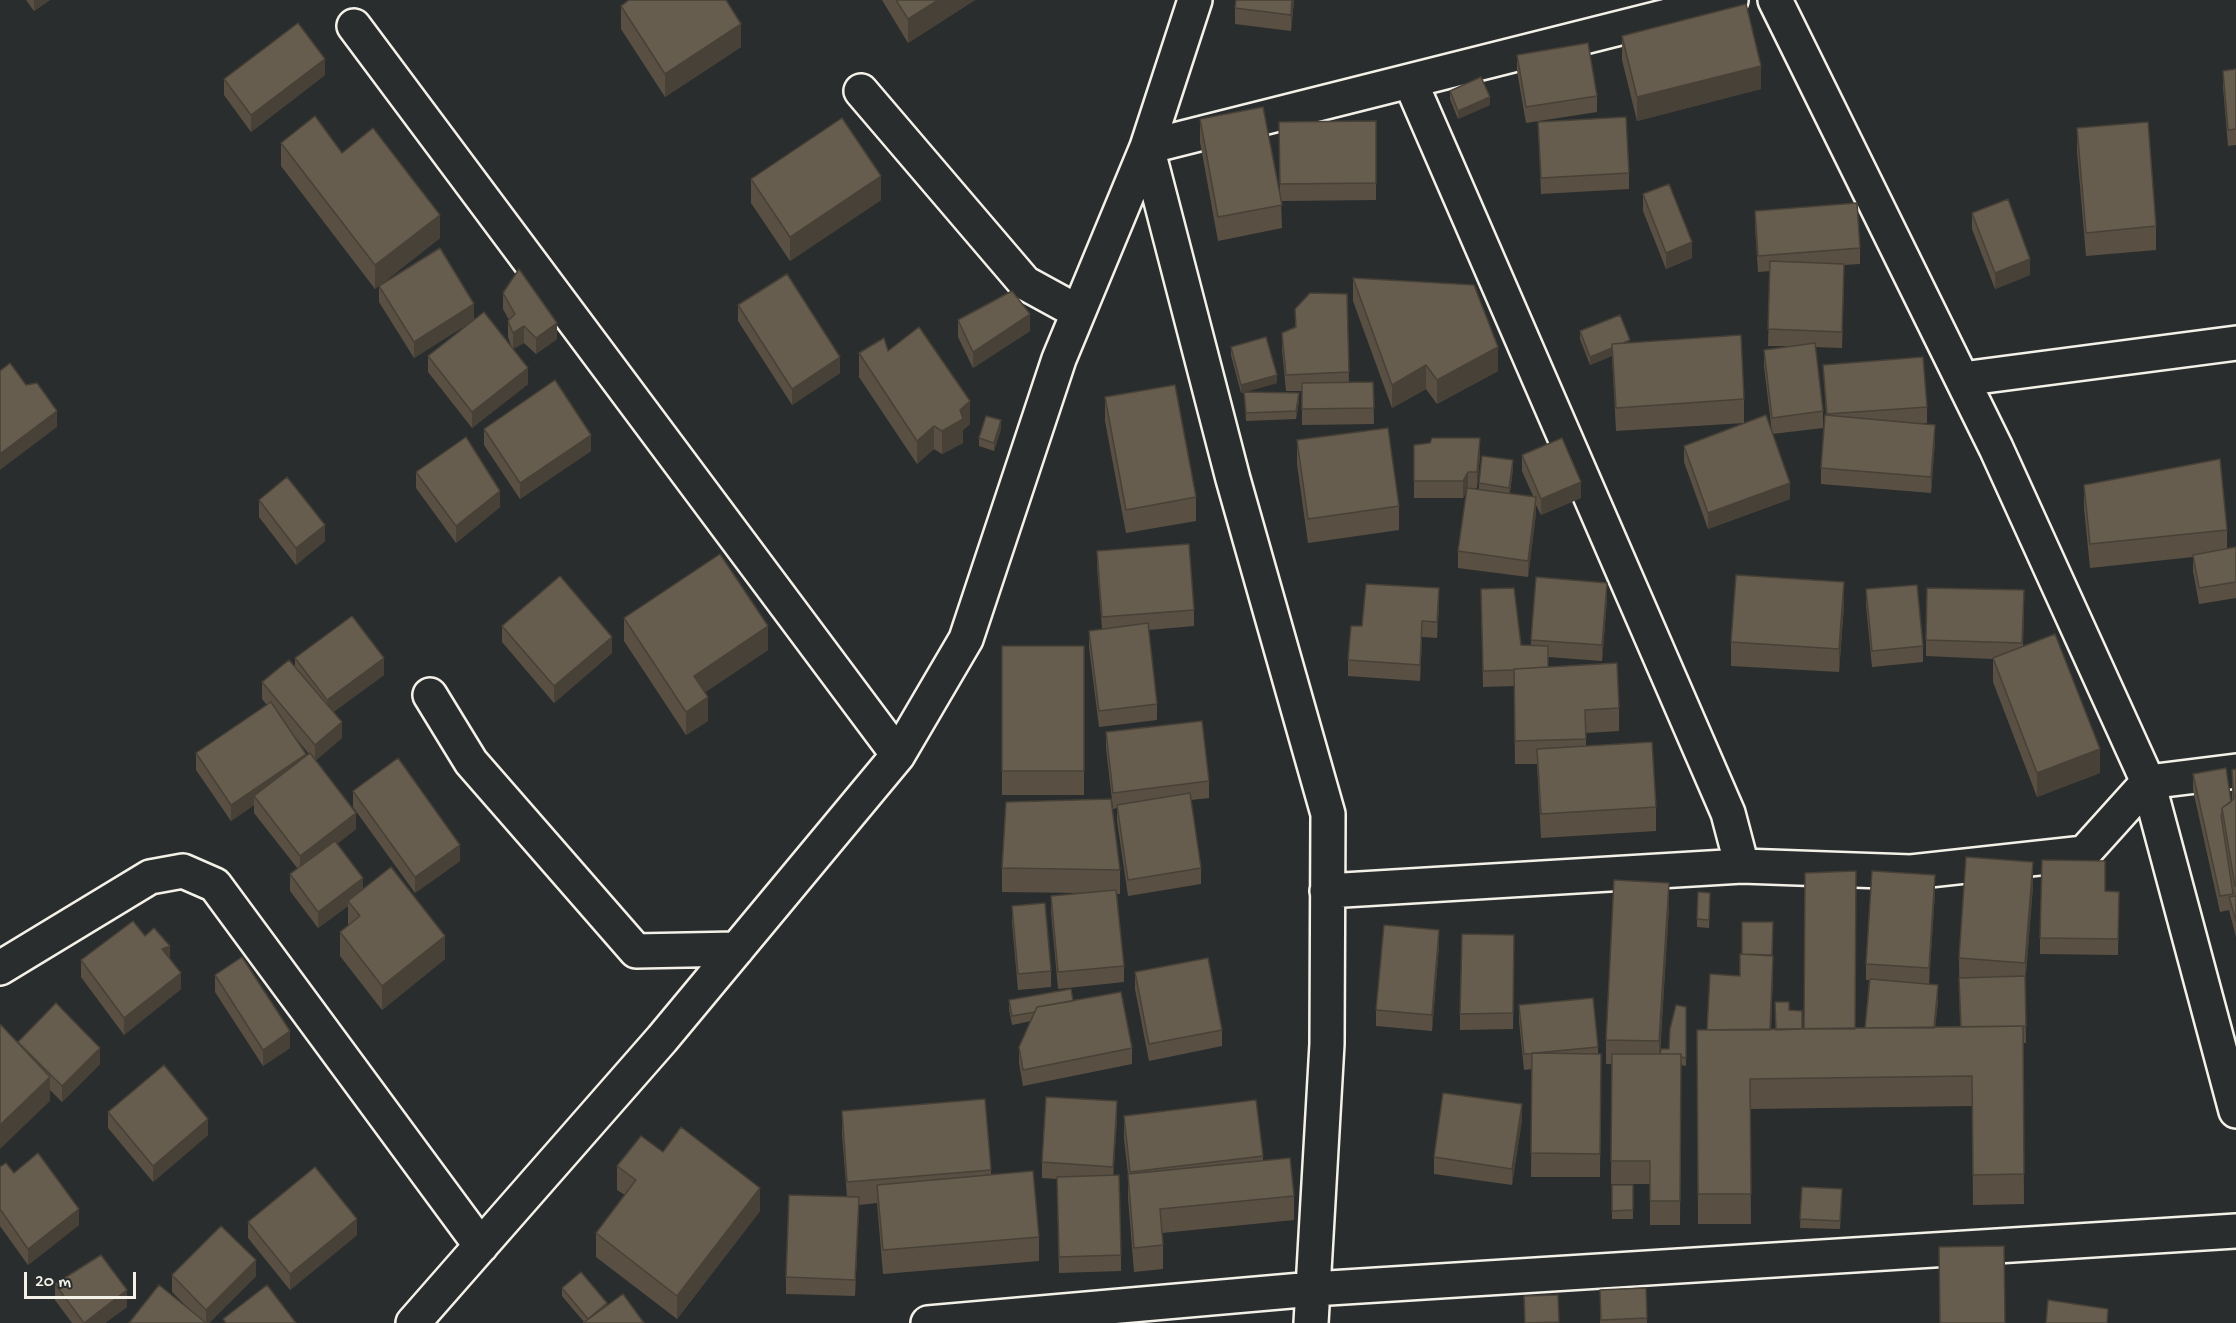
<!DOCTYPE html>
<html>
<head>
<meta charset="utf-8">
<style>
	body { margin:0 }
	#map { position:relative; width:2236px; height:1323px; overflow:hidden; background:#2a2d2e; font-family:"Gochi Hand",sans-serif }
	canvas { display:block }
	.scale { position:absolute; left:24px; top:1272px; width:112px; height:27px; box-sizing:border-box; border:3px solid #f4f1e8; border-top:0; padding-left:8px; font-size:18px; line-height:21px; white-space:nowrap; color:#f4f1e8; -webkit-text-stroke:4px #2a2d2e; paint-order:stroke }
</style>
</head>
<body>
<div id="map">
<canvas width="2236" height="1323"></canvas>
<div class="scale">20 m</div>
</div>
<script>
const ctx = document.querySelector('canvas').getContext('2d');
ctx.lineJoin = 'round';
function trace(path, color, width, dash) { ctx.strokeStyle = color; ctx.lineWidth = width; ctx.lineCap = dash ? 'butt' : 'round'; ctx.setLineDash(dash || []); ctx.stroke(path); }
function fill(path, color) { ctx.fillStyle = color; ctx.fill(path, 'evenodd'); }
const minor = new Path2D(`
	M1775,0l221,448 152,334 88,329
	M354,26l544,729
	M1410,81l318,732 14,53
	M861,91l164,192 53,29
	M1962,379l274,-36
	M430,695l41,67 165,189 101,-2
	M1327,891l415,-25 169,6 173,-19 64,-71 88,-11
	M0,968l150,-91 33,-6 32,14 266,361
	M413,1323l249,-284 236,-284 68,-116 93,-280 88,-212 48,-147
	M928,1323l385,-34 923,-58
	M1311,1323l16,-279 1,-230 -95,-335 -86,-332 584,-147`);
const wall = new Path2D(`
	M26,0h24l-16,11z
	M882,0h93l-67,43z
	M1294,0l-3,31 -56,-7v-16z
	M621,6l120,41 -76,50 -44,-68z
	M1622,36l139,53 -124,32 -15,-61z
	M1517,55l80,41v16l-71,11 -9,-52z
	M2236,69v76l-8,1 -5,-59v-16z
	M325,75l-74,57 -27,-37v-16z
	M1450,91l40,14 -32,14 -8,-20z
	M1200,119l80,78 -1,-75 97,-1v79l-95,1 1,27 -64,13 -18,-99z
	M1538,122l91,51v16l-88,5z
	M2077,128l79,98v24l-70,6 -9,-104z
	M281,143l61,10 98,85 -61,48 95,34 38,28 -4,-11v-16l1,-1 -6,-11v-16l54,46 -21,15 -12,-11 -11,6 15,35 -56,44 -44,-56v-16l43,-34 -57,36 -35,-56v-16l-4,3 -94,-123z
	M751,179l130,21 -91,61 -39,-58z
	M1643,194l49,64 -26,11 -23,-58z
	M1755,211l105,37v16l-16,1 -2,83 -27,-1 8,64v17l-51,6 18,65 -82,30 -24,-67v-16l88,-13 -8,-67v-16l27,-4h-23l2,-75 -12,1 -3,-45z
	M1972,213l58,62 -35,14 -23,-60z
	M1353,278l145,93 -61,33 -11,-15 -34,19 -39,-107z
	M1347,294l2,89 24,-1 1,42 -72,1v-34h-16l-4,-41v-17l13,-6v-18z
	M738,305l102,68 -48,32 -54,-84z
	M958,320l72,11 -57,37 -15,-31z
	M1580,331l50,12 114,56v24l-128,8 -4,-75 -22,9 -10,-26z
	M1231,347l46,36 -36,10 -10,-38z
	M888,351l82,73 -7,6v13l-21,11 -8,-5 -17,15 -58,-87v-24z
	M1823,365l104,42v16h-8l16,18 -4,52 -110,-9v-16l5,-53z
	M1244,392l55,9 -3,18 -50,2z
	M1105,397l91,100v24l-70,12 -21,-112z
	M484,429l107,22 -71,48 -36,-54z
	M1001,429l-7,22 -15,-5v-8z
	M1297,440l102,66v24l-91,13 -11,-79z
	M1414,445l66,10 -3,33 -8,1 10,1v-7l34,-15 -3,26 23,2 -11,-25v-16l59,43 -40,17 -5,-10v8l-8,64 -70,-9v-17l9,-60 -4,7h-49z
	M416,472l84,35 -44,36 -40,-55z
	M2084,485l143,45v19l9,-2v51l-37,6 -6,-33v-14l-103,11 -6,-60z
	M259,500l66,41 -29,24 -37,-48z
	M1097,551l97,59v16l-46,4 9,74v16l-58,7 -10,-80v-16l13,-2 -5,-62z
	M1481,589l40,56h10v-5l76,-41 -5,62 -54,-4v10l71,41v23l-33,2v13l70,61v24l-115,7 -4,-74h-22l-1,-78 -31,1z
	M1866,589l57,57v16l-51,5 -6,-62z
	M1439,605l-2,33 -15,-1 -2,44 -72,-5v-16l14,-34z
	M1844,605l-5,67 -108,-6v-24z
	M2024,607l-1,39 77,127 -63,24 -44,-115v-23l-67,-3v-16z
	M624,618l144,32 -63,42 3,29 -22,14 -62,-94z
	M502,626l110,27 -58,50 -52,-61z
	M1002,646h82v149h-82z
	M295,658l89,17 -51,37 9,26 -27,23 41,68 -19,15 26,45 82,70 -63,51 -42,-54v-24l9,-7 -1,-1v-18l-30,22 -28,-37v-17l8,-5 -44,-56v-8l-23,16 -35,-51v-17l71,-48 -5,-6v-17l33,-15zM295,737l14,17 -3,2z
	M1106,732l103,49v17l-18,2 10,68v16l-73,12 -11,-75v-13l-4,1 -7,-61z
	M2236,769v168l-7,-27 -9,2 -27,-122v-16l38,28 1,-1v-31z
	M353,791l107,70 -45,32 -62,-86z
	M1002,868l118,2v24h-3l7,72v16l-66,7 -7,-77v-16l31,-3 -80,-1z
	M2033,886l-8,100 1,57h-3l1,161 -51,1 -1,-99 -222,3 1,115h-53l-1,-194h10l33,-54 32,-20 1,16 -2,58h4l14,-20 13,19 63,-1 4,-48h-3v-16l69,-72 -6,92 9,17 -3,27 25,-1 -1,-69z
	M2105,891l14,1 -1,63 -78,-1v-16z
	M1710,902l-1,26 -12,-1v-8z
	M1012,906l39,65v16l-33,3 -6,-67z
	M1669,907l-9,147 9,-5 17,-42v59l-5,-1 -1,160h-30v-41h-39l1,-120h-6v-24z
	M1514,935l-1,94 -53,1v-16z
	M145,936l25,22 11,31 -57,46 -43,-58v-17z
	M1439,946l-7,85 -56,-5v-16z
	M1135,972l87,58v16l-73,15 -14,-72z
	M215,975l75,73 -27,18 -48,-74z
	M1009,1000l64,1 59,47v16l-109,22 -4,-23v-16l12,-26 -19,4 -3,-16z
	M1519,1005l79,42v7h3l-1,123h-69l1,-108 -8,1 -5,-49z
	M18,1042l82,22 -38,38 -12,-12v11z
	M842,1111l149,59v5l48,62v24l-156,13 -6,-71 -18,2 -4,91 -69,-2v-17l61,-80 -5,-63z
	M108,1112l100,23 -55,47 -45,-54z
	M1124,1116l139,40v5l31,35v24l-132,13 1,12v24l-29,3 -6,-74v-24l-4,-35z
	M1117,1118l-4,57 8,80v16l-62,2 -2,-94 -15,-1v-16z
	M1522,1120l-10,65 -78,-11v-17z
	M663,1152l97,59 -83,108 -81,-62v-24l29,-38 -8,-5v-24z
	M0,1167l79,58 -51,40 -28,-39z
	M1612,1185h21v34h-21z
	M1802,1187l40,10 -2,32 -40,-1z
	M248,1222l109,13 -67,55 -42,-52z
	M172,1275l84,1 -47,47h-80l59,-15 -16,-16z
	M55,1284l72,23 -22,16h-33l-17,-23z
	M562,1288l45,18 -23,16 -22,-26z
	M1646,1288l1,35h-47v-33z`);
const shadedWall = new Path2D(`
	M34,0h16l-16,11z
	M938,0h37l-67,43v-24z
	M1292,0h2l-3,31v-16z
	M741,24v23l-76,50v-23z
	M325,59v16l-74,57v-17z
	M1761,66v23l-124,32v-24z
	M1490,97v8l-32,14v-8z
	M881,176v24l-91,61v-24z
	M440,215v23l-65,51v-24z
	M1692,242v16l-26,11v-16z
	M2030,259v16l-35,14v-16z
	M1844,264v16l-2,68v-16z
	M474,304v16l-60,38v-16z
	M1030,314v17l-57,37v-16z
	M557,323v16l-21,15v-16z
	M524,326v17l-11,6v-16z
	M1498,347v24l-61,33v-24z
	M1612,348v8l-22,9v-8z
	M840,357v16l-48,32v-16z
	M1426,365v24l-34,19v-23z
	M528,368v16l-56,44v-16z
	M1277,375v8l-36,10v-8z
	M1299,393v8l-3,18v-8z
	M970,401v23l-7,6v13l-21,11v-23l18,-21z
	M57,411v16l-57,43v-16z
	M1001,420v9l-7,22v-8z
	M1935,425v16l-4,52v-16z
	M934,426v23l-17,15v-23z
	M591,435v16l-71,48v-16z
	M1480,438v17l-3,33v-16z
	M1513,460v8l-4,28v-8z
	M1468,472v17l-5,9v-17z
	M1581,482v16l-40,17v-16z
	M1790,483v16l-82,30v-16z
	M500,491v16l-44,36v-17z
	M1536,497v16l-8,64v-16z
	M325,525v16l-29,24v-17z
	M1844,582v23l-5,67v-23z
	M1607,583v16l-5,62v-16z
	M1439,588v17l-2,33v-16z
	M1422,621v16l-2,44v-16z
	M768,626v24l-74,50v-24z
	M612,637v16l-58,50v-17z
	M384,658v17l-57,42v-17z
	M708,697v24l-22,14v-23z
	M342,722v16l-27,23v-16z
	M2100,749v24l-63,24v-24z
	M306,754v16l-52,26v9l-23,16v-16z
	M356,813v16l-56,43v-16z
	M460,845v16l-45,32v-16z
	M2033,862v24l-8,100v-23z
	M1935,875v17l-6,92v-16z
	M363,878v17l-15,6v5l-30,22v-16z
	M1669,883v24l-10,158v-24z
	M1439,930v16l-7,85v-16z
	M445,936v23l-63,51v-24z
	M170,946v16l-8,-13z
	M1773,956v16l-3,82v-16z
	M181,973v16l-57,46v-17z
	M1938,985v16l-5,49v-16z
	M290,1031v17l-27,18v-16z
	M100,1048v16l-38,38v-16z
	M50,1077v24l-50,48v-24z
	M1117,1101v17l-4,65v-16z
	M1522,1104v16l-10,65v-16z
	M208,1119v16l-55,47v-16z
	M760,1188v23l-83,108v-23z
	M859,1197v16l-4,83v-16z
	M79,1209v16l-51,40v-16z
	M357,1219v16l-67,55v-16z
	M256,1260v16l-47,47h-3v-13z
	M127,1290v17l-22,16h-21z
	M607,1303v8l-19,8z`);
const building = new Path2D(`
	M629,0h97l15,24 -76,50 -44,-68z
	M896,0h42l-30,19z
	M1236,0h56l-1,15 -56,-7z
	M1746,4l15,62 -124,31 -15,-61z
	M298,23l27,36 -74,56 -27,-36z
	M1588,43l9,53 -71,11 -9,-52z
	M2236,69v60l-8,1 -5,-59z
	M1481,77l9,20 -32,14 -8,-20z
	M1263,107l19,98 -64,12 -18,-98z
	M315,116l27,37 31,-25 67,87 -65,50 -94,-122z
	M1626,117l3,56 -88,5 -3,-56z
	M842,118l39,58 -91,61 -39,-58z
	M1376,121v62l-96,1 -1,-62z
	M2148,122l8,104 -70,7 -9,-105z
	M1669,184l23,58 -26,11 -23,-59z
	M2008,199l22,60 -35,14 -23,-60z
	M1857,203l3,45 -102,8 -3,-45z
	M440,248l34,56 -60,38 -35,-56z
	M1770,261l74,3 -2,68 -74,-3z
	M519,269l38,54 -21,15 -12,-12 -11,7 -5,-12 7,-7 -12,-21z
	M787,274l53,83 -48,32 -54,-84z
	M1353,278l121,7 24,62 -61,33 -11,-15 -34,20z
	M1012,291l18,23 -57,38 -15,-32z
	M1310,293l37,1 2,78 -63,3 -4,-42 14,-6 -1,-18z
	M484,312l44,56 -56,44 -44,-56z
	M1620,315l10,25 -7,3 -11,1v4l-22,9 -10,-26z
	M919,327l51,74 -10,9 3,9 -21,12 -8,-5 -17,15 -58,-88 25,-15 4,13z
	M1741,335l3,64 -128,9 -4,-64z
	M1266,337l11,38 -36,10 -10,-38z
	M1815,343l8,68 -51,7 -8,-68z
	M1923,357l4,50 -100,7 -4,-49z
	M10,363l16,22 11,-2 20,28 -57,43v-83z
	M555,380l36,55 -71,48 -36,-54z
	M1373,382l1,26 -72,1v-26z
	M1175,385l21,112 -70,13 -21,-113z
	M1244,392l55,1 -3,18 -50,2z
	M1766,415l24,68 -82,30 -24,-67z
	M1825,415l110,10 -4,52 -110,-9z
	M986,416l15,4 -7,23 -15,-5z
	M1388,428l11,78 -91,13 -11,-79z
	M466,437l34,54 -44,35 -40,-54z
	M1432,438h48l-3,34h-9l-5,9h-49v-36l16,-2z
	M1562,438l19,44 -40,17 -19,-44z
	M1482,456l31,4 -4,28 -30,-5z
	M2220,459l7,71 -137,14 -6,-59z
	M287,477l38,48 -29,23 -37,-48z
	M1467,488l69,9 -8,64 -70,-10z
	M1189,544l5,66 -92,7 -5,-66z
	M2236,547v35l-37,6 -6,-33z
	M720,554l48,72 -74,50 14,21 -22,15 -62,-94z
	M1736,575l108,7 -5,67 -108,-7z
	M560,576l52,61 -58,49 -52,-60z
	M1536,577l71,6 -5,62 -71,-5z
	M1366,584l73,4 -2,34 -15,-1 -2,44 -72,-5 3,-34h11z
	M1917,585l6,61 -51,5 -6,-62z
	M1514,588l7,57 27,1v21l-34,2v1l-31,1 -2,-82z
	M1927,588l97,2 -2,53 -96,-3z
	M352,616l32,42 -57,42 -32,-42z
	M1148,623l9,81 -58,7 -10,-80z
	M2055,634l45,115 -63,24 -44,-115z
	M1002,646h82v125h-82z
	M289,660l53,62 -27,23 -53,-63z
	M1617,663l2,45 -34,2 1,29 -71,2 -1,-72z
	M271,702l35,52 -75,51 -35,-52z
	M1202,721l7,60 -96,12 -7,-61z
	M1652,742l4,65 -115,7 -4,-65z
	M310,753l46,60 -56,43 -46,-60z
	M398,758l62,87 -45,32 -62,-86z
	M2226,768l5,34 -9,6v6l-1,1 12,79 -13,2 -27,-122z
	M2236,769v117h-1l-13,-78 12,-9 -2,-29z
	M1190,793l11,75 -73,12 -11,-75z
	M1111,799l9,71 -118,-2 4,-66z
	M335,841l28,37 -45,34 -28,-38z
	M1966,857l67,5 -8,101 -66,-5z
	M2042,860l63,1v30l14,1 -1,47 -78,-1z
	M391,867l54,69 -63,50 -42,-54 20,-16 -12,-15z
	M1856,871l-1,158h-51l1,-156z
	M1872,871l63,4 -6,93 -63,-4z
	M1614,880l55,3 -10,158 -53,-1z
	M1116,890l8,76 -66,6 -7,-76z
	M1698,892l12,1 -1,27 -12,-1z
	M2236,896v25l-7,-24z
	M1045,903l6,68 -33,3 -6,-68z
	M133,921l12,15 9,-8 16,18 -8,3 19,24 -57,45 -43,-58z
	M1742,922h31l-1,33 -30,-1z
	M1384,925l55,5 -7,85 -56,-5z
	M1462,934l52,1 -1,78 -53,1z
	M1740,954l33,2 -3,74h-63l3,-56 30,2z
	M242,957l48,74 -27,19 -48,-75z
	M1208,958l14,72 -73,14 -14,-72z
	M2025,976l1,50 -65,1 -2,-49z
	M1870,979l68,6 -4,43h-69z
	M1071,989l2,12 -36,6 -2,5 -23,4 -3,-16z
	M1121,992l11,56 -109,22 -4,-23 18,-40z
	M1593,998l5,49 -74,7 -5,-49z
	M1775,1002h14v8l13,1v18l-26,1z
	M56,1003l44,45 -38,38 -44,-44z
	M1676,1005l10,2v51l-5,-1v-3h-21l1,-5h8l1,-20z
	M0,1024l50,53 -50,48z
	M2023,1026l1,148 -51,1 -1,-99 -222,3 1,115h-53l-1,-164z
	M1532,1053l69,1 -1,100 -69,-1z
	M1612,1054h69l-1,147h-30v-40h-39z
	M164,1065l44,54 -55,47 -45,-54z
	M1443,1093l79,11 -10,65 -78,-12z
	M1046,1097l71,4 -4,66 -71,-5z
	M985,1099l6,71 -144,12 -5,-71z
	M1256,1100l7,56 -133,16 -6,-56z
	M681,1127l79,61 -83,108 -81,-63 40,-53 -19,-14 24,-30 22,16z
	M38,1153l41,56 -51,40 -28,-40v-42l6,-4 8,10z
	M1290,1158l4,38 -134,13 3,36 -29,3 -6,-74z
	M315,1167l42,52 -67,55 -42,-52z
	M1033,1171l6,66 -156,13 -6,-65z
	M1119,1175l2,80 -62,2 -2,-80z
	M1612,1185h21v25l-21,1z
	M1802,1187l40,2 -2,32 -40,-2z
	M789,1195l70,2 -4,83 -69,-3z
	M221,1226l35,34 -50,50 -34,-35z
	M2004,1246l1,77h-65l-1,-76z
	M101,1255l26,35 -43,33 -29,-39z
	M581,1272l26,31 -19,16 -26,-31z
	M159,1285l46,37 -1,1h-75z
	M267,1285l29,38h-70l-3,-4z
	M1646,1288l1,30 -46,2 -1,-30z
	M623,1294l21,29h-61z
	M1558,1295l1,27 -34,1 -1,-27z
	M2048,1300l60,9 -1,14h-61z`);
trace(minor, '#f4f1e8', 38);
trace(minor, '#2a2d2e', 33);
fill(wall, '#595043');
fill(shadedWall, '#484137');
fill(building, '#675d4e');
trace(building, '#484137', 1.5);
</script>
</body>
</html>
